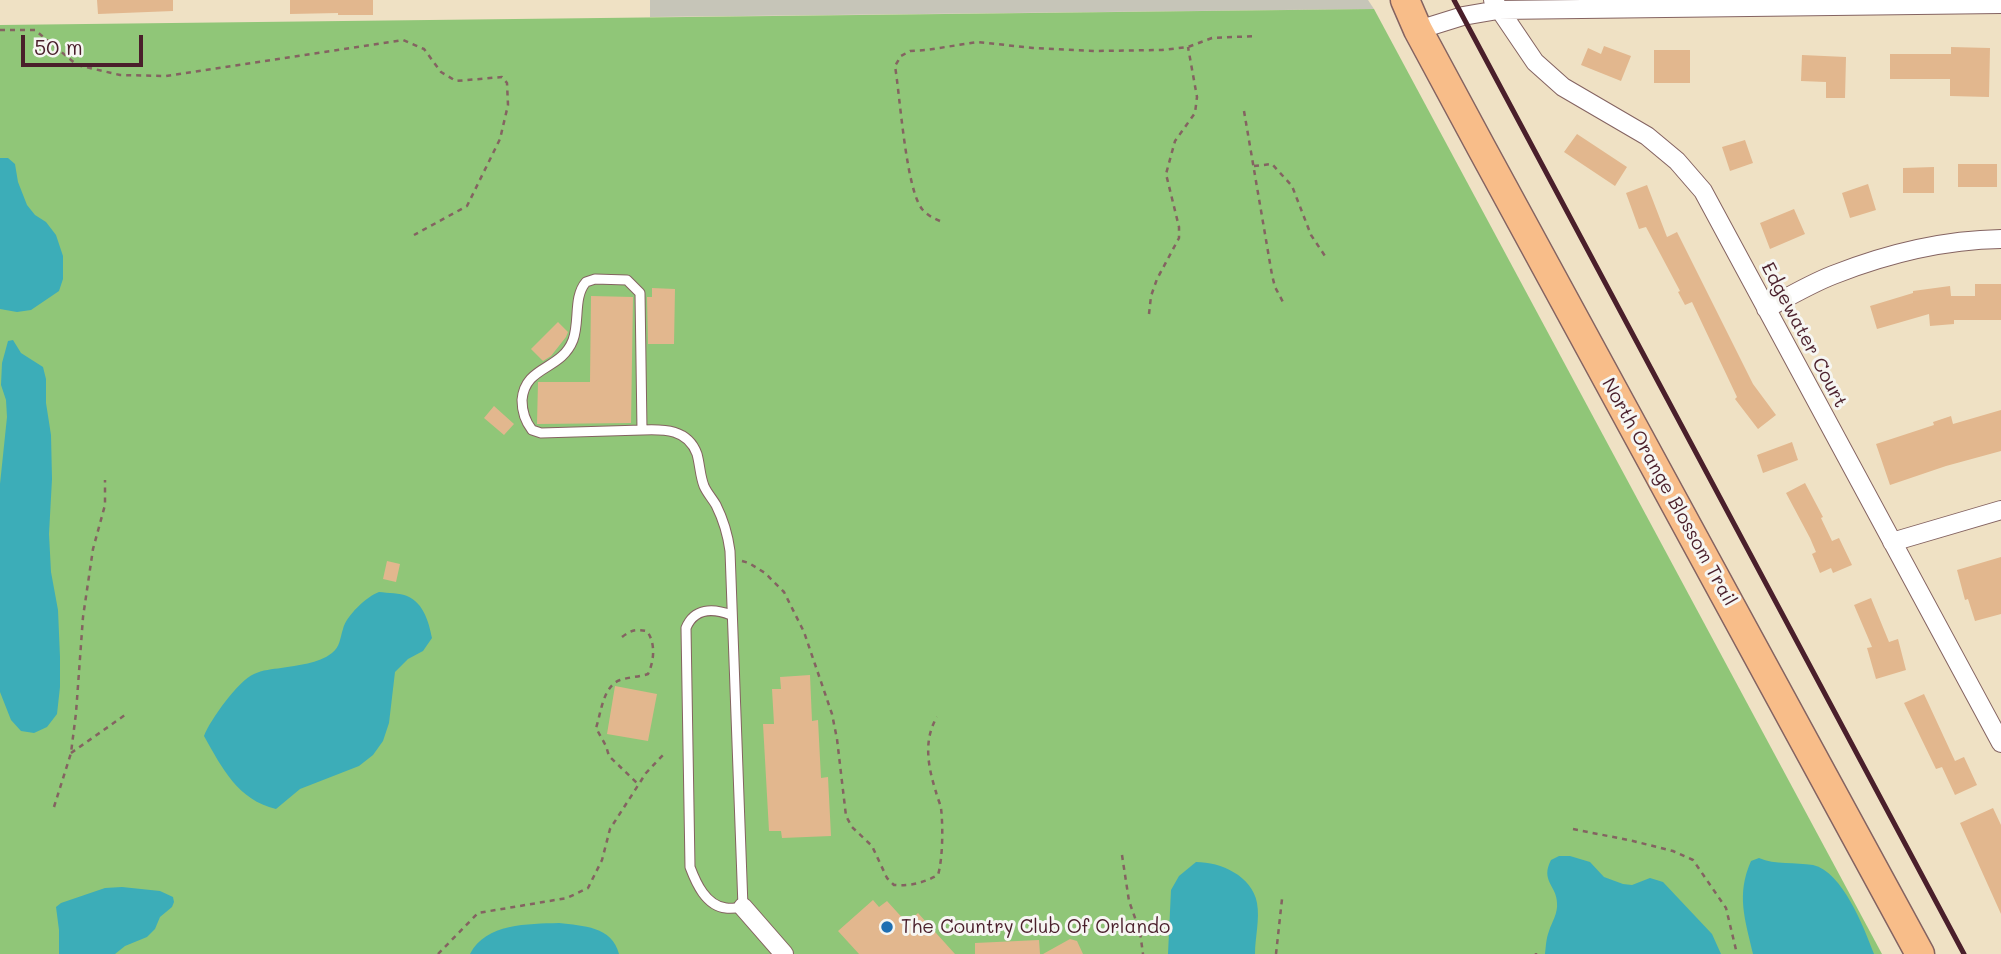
<!DOCTYPE html>
<html>
<head>
<meta charset="utf-8">
<style>
	body { margin:0 }
	#map { position:relative; width:2001px; height:954px; overflow:hidden; background:#efe1c4; font-family:Mali,sans-serif }
	canvas { display:block }
	.scale { position:absolute; left:21px; top:35px; width:122px; height:32px; box-sizing:border-box; border:4px solid #4a1f2b; border-top:0; padding-left:9px; font-size:21px; line-height:24px; white-space:nowrap; color:#4a1f2b; -webkit-text-stroke:5px #f6f6f2; paint-order:stroke }
</style>
</head>
<body>
<div id="map">
<canvas width="2001" height="954"></canvas>
<div class="scale">50 m</div>
</div>
<script>
const ctx = document.querySelector('canvas').getContext('2d');
ctx.lineJoin = 'round';
function fill(path, color) { ctx.fillStyle = color; ctx.fill(path, 'evenodd'); }
function trace(path, color, width, dash) { ctx.strokeStyle = color; ctx.lineWidth = width; ctx.lineCap = dash ? 'butt' : 'round'; ctx.setLineDash(dash || []); ctx.stroke(path); }
function write(font, color, halo, rows, align = 'center') {
  ctx.font = font + ' Mali,sans-serif'; ctx.lineWidth = 6; ctx.setLineDash([]); ctx.textBaseline = 'middle'; ctx.strokeStyle = halo; ctx.fillStyle = color; for (const [text, x, y, turn = 0] of rows) {
    ctx.save(); ctx.translate(x, y); ctx.rotate((+turn || 0) * Math.PI / 180); ctx.textAlign = isNaN(turn) ? turn : align; if (halo) ctx.strokeText(text, 0, 0); ctx.fillText(text, 0, 0); ctx.restore();
  }
}
const industrial = new Path2D(`
	M650,0h718l6,9 -724,8z`);
const green = new Path2D(`
	M1374,9l508,945h-1882v-929z`);
const water = new Path2D(`
	M0,158h8l7,6 3,18 9,23 8,10 11,7 10,13 7,21v23l-4,12 -28,19 -14,2 -17,-3z
	M13,340l8,13 22,14 3,12v24l5,32 1,44 -3,55 2,38 7,38 2,47v30l-3,27 -10,13 -13,6 -13,-2 -10,-11 -11,-28v-208l7,-67 -1,-17 -5,-15 1,-22 6,-22z
	M379,592c9,1 21,1 28,4 17,7 22,27 25,42l-9,13 -15,8 -13,13 -6,51 -6,18 -10,14 -14,11 -59,23 -24,20c-38,-9 -54,-41 -72,-73 6,-16 35,-56 50,-62 8,-4 19,-5 27,-6 17,-3 37,-4 51,-15 8,-6 8,-15 11,-24 3,-13 24,-33 36,-37z
	M1559,856h11l20,6 14,15 19,7 9,1 18,-7 13,4 49,52 9,20h-176c1,-8 1,-15 4,-23 3,-9 9,-18 8,-28 0,-17 -17,-22 -6,-43z
	M1759,858c16,7 36,4 54,7 30,7 51,63 61,89h-121c-8,-35 -17,-59 -2,-93z
	M1196,862c25,0 56,14 61,41 3,16 -2,35 -2,51h-87l3,-64 8,-14z
	M122,887l38,4 13,6 1,5 -2,5 -12,10 -5,12 -8,8 -22,9 -10,8h-56v-24l-3,-23 5,-4 44,-15z
	M559,923c24,3 53,3 60,31h-149c16,-31 58,-30 89,-31z`);
const building = new Path2D(`
	M97,0h76v11l-75,3z
	M290,0h83v15h-35v-2l-48,1z
	M1604,46l27,10 -10,25 -40,-16 7,-17 13,6z
	M1951,47l39,1 -1,49 -39,-1v-17h-60v-25h61z
	M1654,50h36v33h-36z
	M1802,55l44,2 -1,41h-19v-16l-25,-1z
	M1577,134l50,33 -12,19 -51,-34z
	M1745,140l8,23 -23,8 -8,-24z
	M1958,164h39v23h-39z
	M1934,167v26h-31v-25z
	M1868,184l8,26 -26,8 -8,-25z
	M1647,185l20,52 10,-5 76,152 23,31 -18,14 -23,-30 2,-2 -45,-95 -7,3 -7,-13 2,-1 -34,-64 -7,2 -13,-36z
	M1794,209l11,25 -35,15 -10,-26z
	M1975,284h26v36h-47v4l-24,2 -1,-12 -52,15 -7,-23 43,-13v-2l37,-5 1,10h24z
	M652,288l23,1 -1,55h-26l-1,-47h5z
	M591,296l42,1 -2,126 -94,1 1,-42h52z
	M558,322l10,10 -2,5 -15,19 -8,5 -12,-12z
	M494,406l20,18 -10,11 -20,-17z
	M2001,410v41l-55,15 -56,19 -14,-41 58,-19 -1,-3 18,-6 2,8z
	M1792,442l6,18 -35,13 -6,-18z
	M1805,483l18,34 -2,1 11,23 7,-3 13,27 -19,8 -2,-5 -11,5 -8,-19 4,-2 -6,-14 -24,-45z
	M2001,557v57l-26,7 -7,-22 -3,1 -8,-30z
	M387,561l13,3 -4,18 -13,-3z
	M1871,598l18,44 9,-3 8,31 -30,9 -9,-31 5,-1 -18,-42z
	M810,675l2,46 6,-1 3,58 7,-1 3,59 -49,2 -1,-7h-12l-6,-107h11l-2,-35h9l-1,-12z
	M615,686l42,8 -9,47 -41,-7z
	M1924,694l31,67 9,-4 13,28 -22,10 -13,-28 -6,2 -32,-66z
	M1993,808l8,17v89l-41,-91z
	M873,900l6,7 8,-6 20,22 11,-10 37,41h-96l-21,-23z
	M1070,939l7,2 6,13h-40z
	M1039,940l1,14h-65v-11z`);
const path = new Path2D(`
	M0,30h35l42,35 43,10 46,1 237,-36 21,9 17,23 15,9 46,-4 5,6 1,22 -8,34 -33,67 -53,29
	M1244,111l28,164 3,12 9,17
	M1254,166l18,-2 20,22 19,49 16,24
	M940,221c-7,-3 -13,-6 -18,-12 -16,-20 -22,-113 -27,-143l6,-10 9,-5 16,-1 52,-8 55,6 61,3 68,-1 26,-3 24,-9 44,-2
	M1149,314l2,-18 6,-17 22,-41v-11l-13,-53 9,-33 20,-28 2,-16 -9,-50
	M742,561l7,2 16,10 19,19 20,40 28,82 5,25 9,77 6,11 20,19 15,32 7,7c17,1 29,-2 44,-10 5,-17 5,-50 3,-67 -1,-5 -4,-11 -5,-16 -8,-25 -13,-52 1,-75
	M622,637c9,-7 14,-8 25,-6 9,13 7,30 1,43 -9,3 -19,3 -28,6 -17,6 -19,33 -24,48l10,18 3,10 30,29
	M71,753l54,-38
	M54,807l17,-54 5,-40 7,-96 10,-68 12,-44v-25
	M1573,829l60,12 40,10 20,9 33,48 11,46
	M1122,855l7,46 11,31 3,22
	M1536,953v1
	M438,954l40,-41 89,-15 21,-10 14,-28 8,-31 36,-56 17,-18
	M1276,954l6,-55`);
const service = new Path2D(`
	M642,430l-101,3 -9,-3c-7,-9 -10,-19 -10,-30 3,-35 39,-29 51,-60 7,-19 0,-43 13,-58l9,-3 32,1 13,13 2,137c22,-1 46,-1 55,24 3,11 3,22 7,32 3,7 8,12 12,19 7,14 12,31 14,46l13,356c-6,1 -12,2 -17,1 -20,-2 -30,-25 -36,-41l-4,-239c8,-20 27,-20 45,-13`);
const minor = new Path2D(`
	M1493,0l42,62 28,25 84,49 30,25 26,30 298,552
	M1418,30l45,-14 35,-6 503,-6
	M1766,309c22,-12 44,-25 67,-34 53,-21 111,-35 168,-36
	M1892,542l109,-32
	M743,907l41,47`);
const primary = new Path2D(`
	M1405,0l13,30 63,117 439,807`);
const rail = new Path2D(`
	M1454,0l510,954`);
const markers = [
	[887,927,7,"#1f6fb2"]
];
const streetNames = [
	["Edgewater Court",1804,335,62],
	["North Orange Blossom Trail",1669,492,61]
];
const poiNames = [
	["The Country Club Of Orlando",901,927]
];
fill(industrial, '#c6c5b8');
fill(green, '#90c678');
fill(water, '#3cadb8');
fill(building, '#e2b78e');
trace(service, '#846361', 11);
trace(minor, '#846361', 20);
trace(primary, '#846361', 31);
trace(path, '#846361', 2.5, [5, 5]);
trace(service, '#fff', 9);
trace(minor, '#fff', 18);
trace(primary, '#f8bd89', 28);
trace(rail, '#4a1f2b', 5);
for (const [x, y, r, color] of markers) { const dot = new Path2D(); dot.arc(x, y, r, 0, 2 * Math.PI); ctx.fillStyle = color; ctx.fill(dot); trace(dot, '#f6f6f2', 2.5); }
write('19px', '#4a1f2b', '#f6f6f2', streetNames);
write('19px', '#4a1f2b', '#f6f6f2', poiNames, 'left');
</script>
</body>
</html>
